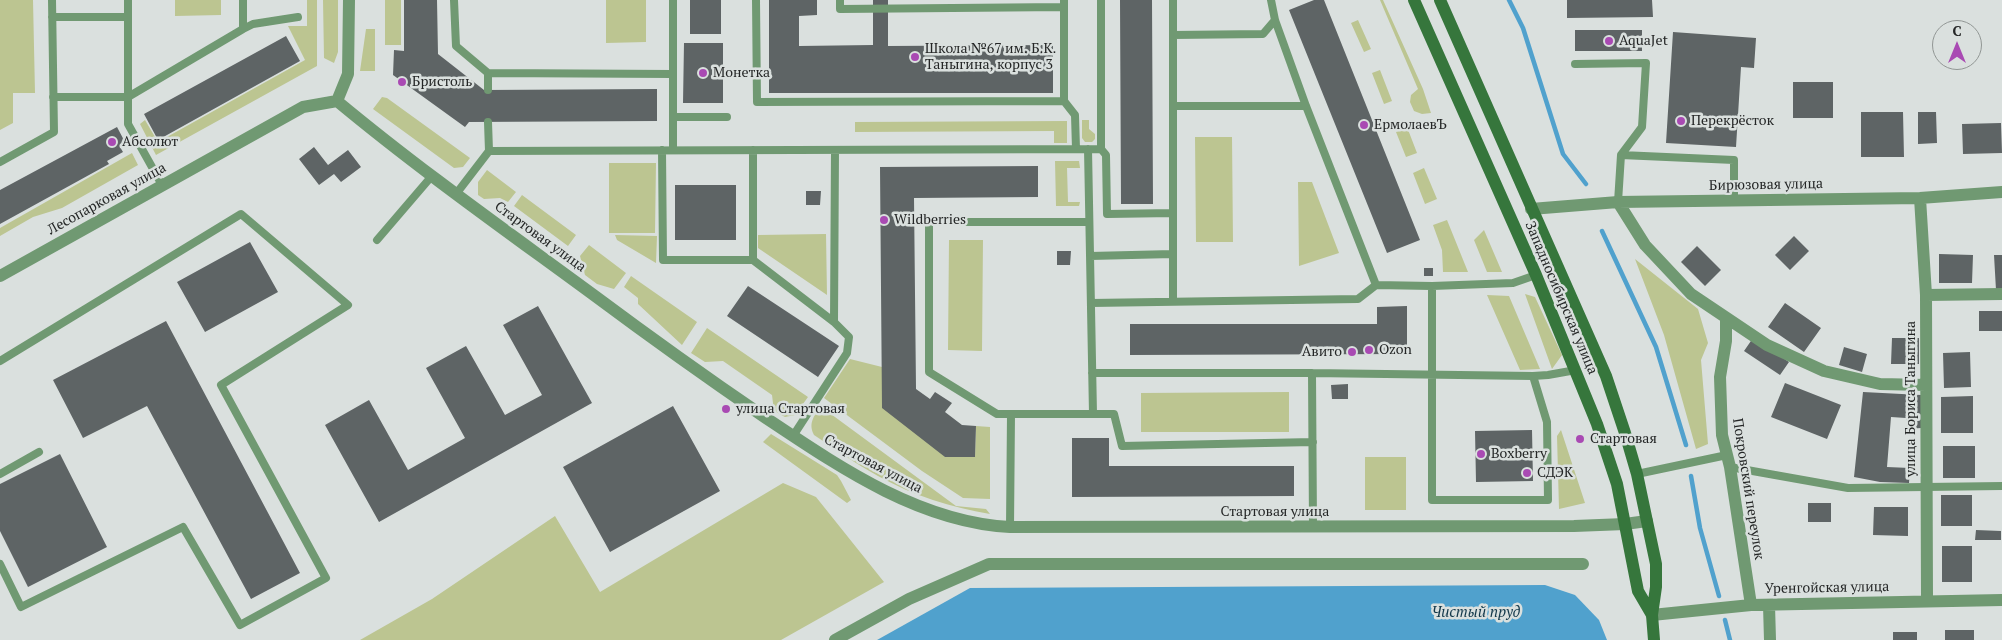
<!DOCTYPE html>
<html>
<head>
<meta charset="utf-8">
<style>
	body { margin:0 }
	#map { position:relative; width:2002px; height:640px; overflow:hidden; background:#dae0de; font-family:"PT Serif",serif }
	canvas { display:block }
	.north { position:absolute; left:1932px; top:20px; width:50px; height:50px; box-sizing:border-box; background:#dae0de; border:1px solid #919694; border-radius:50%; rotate:0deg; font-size:14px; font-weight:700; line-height:20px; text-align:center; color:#242626 }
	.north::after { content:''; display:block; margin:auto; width:18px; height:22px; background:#a94ab3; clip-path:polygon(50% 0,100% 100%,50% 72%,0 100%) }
</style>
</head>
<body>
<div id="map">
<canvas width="2002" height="640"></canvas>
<div class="north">С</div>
</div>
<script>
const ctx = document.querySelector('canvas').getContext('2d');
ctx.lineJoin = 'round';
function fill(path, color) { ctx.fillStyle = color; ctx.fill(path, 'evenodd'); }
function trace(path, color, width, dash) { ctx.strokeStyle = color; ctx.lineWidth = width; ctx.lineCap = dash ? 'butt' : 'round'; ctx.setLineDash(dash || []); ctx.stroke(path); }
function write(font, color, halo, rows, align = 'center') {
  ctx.font = font + ' "PT Serif",serif'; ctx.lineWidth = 5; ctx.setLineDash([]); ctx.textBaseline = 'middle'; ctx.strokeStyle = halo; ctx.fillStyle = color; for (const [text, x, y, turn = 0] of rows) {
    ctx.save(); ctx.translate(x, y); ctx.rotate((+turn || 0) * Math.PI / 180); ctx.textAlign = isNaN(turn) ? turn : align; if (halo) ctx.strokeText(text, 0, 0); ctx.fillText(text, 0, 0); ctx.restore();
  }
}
const green = new Path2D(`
	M0,0h33l2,93h-22v30l-13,7z
	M175,0h46v15l-46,1z
	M307,0h10v66l-161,89 -16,-31 5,-4 13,22 147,-82 -17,-34h19z
	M323,0h15v52l-4,11 -10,-5z
	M385,0h16v45h-16z
	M606,0h40v42l-40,1z
	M1380,0h3l40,89 8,24 -9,1 -8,-3 -4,-9 1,-7 7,-6z
	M1358,20l13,29 -7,3 -13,-29z
	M366,29h9v42h-15z
	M1380,70l12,31 -8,3 -12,-31z
	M382,97l5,1 83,60 -7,9 -9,1 -81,-59z
	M1082,120h7v9l6,5v5l-3,3h-7l-3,-4z
	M1067,121v22h-13v-12l-199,1v-10z
	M1407,127l10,26 -11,4 -10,-25z
	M1195,137h37l1,105h-37z
	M132,153l6,12 -76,43 -29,9 -33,19v-8z
	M1055,161h24l1,7h-13l1,34h12l-1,4h-23z
	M609,163h47l-1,70h-46z
	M1424,168l13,31 -12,5 -12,-31z
	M487,170l29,22 -8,10 -8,-4 -16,1 -6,-4v-13z
	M1298,182h14l27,71 -40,13z
	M522,195l54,40 -8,11 -54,-40z
	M1447,220l21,52h-25l-1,-22 -9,-25z
	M1484,230l18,42h-15l-13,-32z
	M826,234l1,61 -69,-47v-13z
	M615,235l42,1 -1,27 -39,-23z
	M949,240h34l-1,111 -34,-1z
	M589,245l37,28 -12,16 -17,-5 -12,-9 -5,-19z
	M1635,259l63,50 10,34 -7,17 7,84 -12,5 -32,-114z
	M631,276l66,46 -15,23 -44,-41v-6l-14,-11z
	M1525,294l10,3 27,58 -10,14z
	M1487,295l22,1 31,73 -20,1z
	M707,328l101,69 -13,18 -10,2 -11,-6 -2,-16 -49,-34 -18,1 -14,-9z
	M850,359l32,8 63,90h30l1,-31 14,1v72l-27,-1 -41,-27 -98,-73z
	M1289,392v40h-148v-39z
	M820,406l136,100 30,3 4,5c-39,-7 -76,-18 -112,-38 -22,-12 -43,-27 -64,-41 -6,-12 0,-18 6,-29z
	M1561,430l24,73 -26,6 -2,-73z
	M771,434l66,41 4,6 10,19 -4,3 -84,-61z
	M1365,457h41v53h-41z
	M783,483l33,14 68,85 -103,58h-421l72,-41 123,-83 45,76z`);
const water = new Path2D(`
	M1545,585l30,10 24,25 8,20h-730l93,-52z`);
const stream = new Path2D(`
	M1509,0l14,28 40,126 23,30
	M1602,231l54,116 30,98
	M1691,476l9,52 19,68
	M1725,620l5,20`);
const building = new Path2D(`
	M404,0h33l1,54 46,36 173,-1v32l-188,1 -4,5 -72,-52 1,-25 10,1z
	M690,0h31v34h-31z
	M769,0h48v15l-18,1v30l74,-1v-45h15v46l165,-1v48h-284z
	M1120,0h32l1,204h-32z
	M1314,0h10l96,240 -33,13 -98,-243z
	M1567,0h85l1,17 -86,1z
	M1575,30h67v21h-67z
	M1673,32l83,6 -2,30 -13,-1 -5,80 -70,-4z
	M286,36l14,25 -142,79 -14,-26z
	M684,43h39v60h-40z
	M1793,82h40v36h-40z
	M1861,112h42l1,45h-43z
	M1918,112h18l1,31 -19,1z
	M2001,123l1,30 -39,1 -1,-30z
	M117,127l9,17 -6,3 3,5 -16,9 2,3 -109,60v-34z
	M314,147l14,18 20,-15 13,17 -20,15 -7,-8 -15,11 -20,-26z
	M1038,166v31l-124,1 2,191 14,10 5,-7 17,11 -7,9 17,13 14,1 -1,31h-30l-63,-49 -2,-241z
	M675,185h61v55h-61z
	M806,191h15l-1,14h-14z
	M1794,236l15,15 -19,19 -15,-15z
	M250,242l28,50 -73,40 -28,-50z
	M1697,246l24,24 -16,16 -24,-24z
	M1057,251h14l-1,14h-13z
	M1939,254l34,1 -1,28h-33z
	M1994,255h8v35h-6z
	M1424,268h9v8h-9z
	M748,286l91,60 -21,31 -91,-61z
	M1785,303l36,25 -17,24 -36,-25z
	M538,306l54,97 -213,119 -54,-97 44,-25 39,70 57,-32 -39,-70 40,-22 39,69 37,-20 -39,-70z
	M1407,306v48l-277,1v-31h247v-17z
	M1979,311h23v20h-23z
	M166,321l134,252 -49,26 -104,-193 -64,32 -30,-58z
	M1753,338l36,24 -9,13 -36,-24z
	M1892,338h27v26h-28z
	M1844,347l23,7 -5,18 -23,-7z
	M1970,352l1,35 -27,1 -1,-35z
	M1785,383l56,22 -14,34 -56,-22z
	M1348,384v15h-16l-1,-14z
	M1863,392l58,3v33l-15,1v-11l-15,-1 -4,50 23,1 -1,15 -29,-1 -26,-5z
	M1973,396v37h-32v-36z
	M673,406l47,85 -110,61 -47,-85z
	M1532,430l1,51 -57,1 -1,-51z
	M1072,438h37v28h185v30l-222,1z
	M1943,446h32v32h-32z
	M60,454l47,93 -79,40 -28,-56v-47z
	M1941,495h31v31h-31z
	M1808,503h23v19h-23z
	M1874,507h34v29l-35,-1z
	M1976,530l25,1v9h-26z
	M1942,546h30v36h-30z
	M1945,630h29v10h-29z
	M1893,632h24v8h-24z`);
const lane = new Path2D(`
	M128,0v124l34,61
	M454,0l2,46 32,27 185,1v-74
	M756,0l1,102 307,-1v-101
	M840,0v9l224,-2
	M1271,0l4,20 31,86 70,179
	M52,17h76
	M243,29l10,-5 45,-7
	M1173,35l90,-1 12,-14
	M1575,64l71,-1 -4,64 -21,28 -3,47
	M488,73v17
	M673,74v76
	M53,97h75l115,-68v-29
	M1064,101l11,14 1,34
	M1174,106h132
	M673,117h54
	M1088,149l5,265
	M1101,149l5,6 1,59 66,-1
	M662,150l1,110h90v-110
	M489,151l612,-2v-149
	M1621,155l113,5v40
	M0,162l54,-30 -2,-132
	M456,194l33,-43 -1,-29
	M1089,222h-160v150l68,42h117l8,32 191,-4
	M377,240l54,-63
	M1090,256l83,-2
	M753,260l81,62
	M1432,286v214h116l-1,-78 -14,-46
	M1173,301v-301
	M1091,303l267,-4 18,-14 56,1 81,-3 23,-8
	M0,361l241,-147 107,91 -127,80 105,193 -86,47 -57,-98 -162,80 -21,-43
	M1092,373h220l221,3 15,-1 28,-5
	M1312,373l1,154
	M793,436l54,-83 2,-16 -15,-15 1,-172
	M1730,467l118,21 154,-2
	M0,474l39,-22
	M1637,474l90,-19
	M1010,527l1,-113`);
const street = new Path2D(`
	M337,101c83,69 171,131 258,195 55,41 111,81 168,120 75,50 155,106 247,111l564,-1 51,-2 22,-3
	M337,101l11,-27 1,-74
	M1920,198l6,97 1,306
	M1618,202l27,43 46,49 76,51 57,26 56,13 46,1
	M1531,209l87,-7 302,-4 82,-6
	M0,276l303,-169 34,-6
	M1926,295l76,-1
	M1726,318v23l-6,36 2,58 8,32 21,138
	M1769,605l1,35
	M1652,615l99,-10 251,-5
	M835,640l74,-41 80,-35h594`);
const secondary = new Path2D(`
	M1414,0l122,275 61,149 20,60 21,107 14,24
	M1440,0l166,376 19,57 12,41 19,90v23l-4,28 2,25`);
const markers = [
	[1609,41,5,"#a94ab3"],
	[915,57,5,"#a94ab3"],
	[703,73,5,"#a94ab3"],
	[402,82,5,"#a94ab3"],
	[1681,121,5,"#a94ab3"],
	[1364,125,5,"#a94ab3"],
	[112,142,5,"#a94ab3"],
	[884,220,5,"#a94ab3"],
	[1369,350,5,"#a94ab3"],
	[1352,352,5,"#a94ab3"],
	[726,409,5,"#a94ab3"],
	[1580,439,5,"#a94ab3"],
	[1481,454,5,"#a94ab3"],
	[1527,473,5,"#a94ab3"]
];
const poiNames = [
	["AquaJet",1619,41],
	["Школа №67 им. Б.К.",925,49],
	["Таныгина, корпус 3",925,65],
	["Монетка",713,73],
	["Бристоль",412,82],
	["Перекрёсток",1691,121],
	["ЕрмолаевЪ",1374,125],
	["Абсолют",122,142],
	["Wildberries",894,220],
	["Ozon",1379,350],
	["Авито",1342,352,"right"],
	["улица Стартовая",736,409],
	["Стартовая",1590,439],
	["Boxberry",1491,454],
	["СДЭК",1537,473]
];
const streetNames = [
	["Бирюзовая улица",1766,185,-1],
	["Лесопарковая улица",107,199,-29],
	["Стартовая улица",540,237,36],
	["Западносибирская улица",1561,298,67],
	["улица Бориса Таныгина",1911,399,-90],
	["Стартовая улица",873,464,28],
	["Покровский переулок",1748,489,81],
	["Стартовая улица",1275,512],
	["Уренгойская улица",1827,588,-1]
];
const waterNames = [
	["Чистый пруд",1476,613]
];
fill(green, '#bcc591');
fill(water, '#50a1cd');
trace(stream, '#50a1cd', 4.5);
fill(building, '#5e6465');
trace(lane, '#709972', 8);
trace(street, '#709972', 12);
trace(secondary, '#36763c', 12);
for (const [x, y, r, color] of markers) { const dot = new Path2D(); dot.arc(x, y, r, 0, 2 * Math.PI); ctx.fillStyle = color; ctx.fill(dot); trace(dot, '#dae0de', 2); }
write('14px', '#242626', '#dae0de', poiNames, 'left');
write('14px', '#242626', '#dae0de', streetNames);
write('italic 15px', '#13384a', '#dae0de', waterNames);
</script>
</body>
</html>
